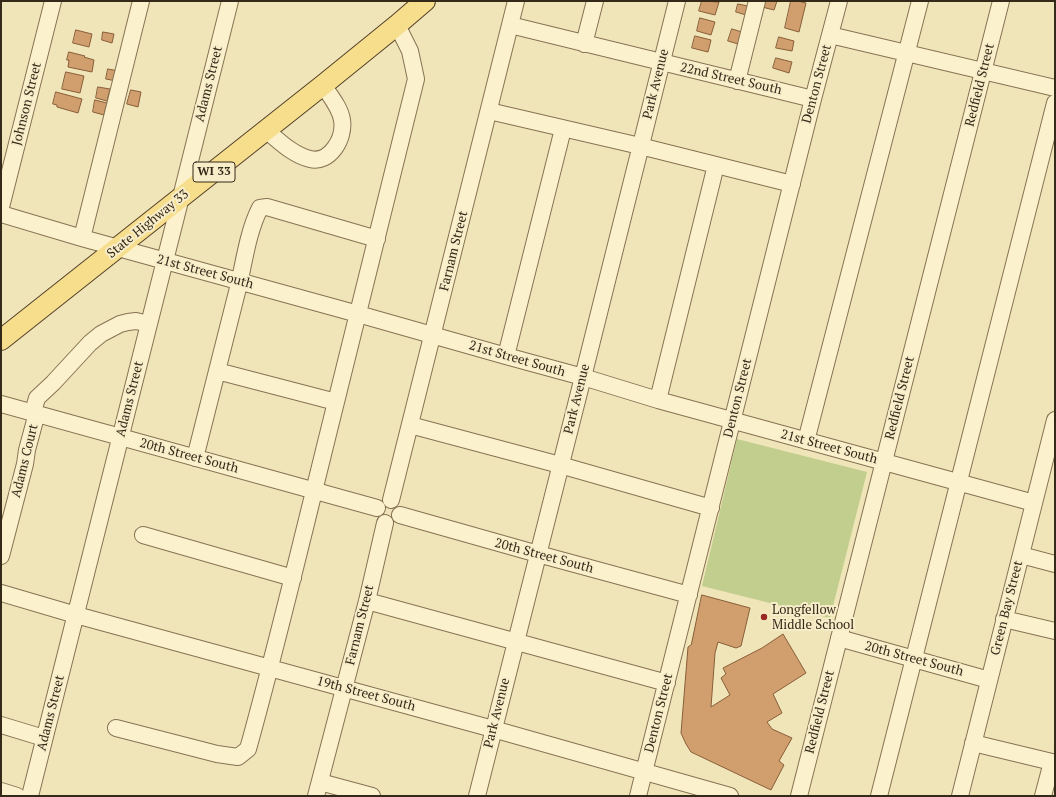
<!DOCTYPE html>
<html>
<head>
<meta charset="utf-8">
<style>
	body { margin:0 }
	#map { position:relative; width:1056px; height:797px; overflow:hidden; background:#f0e4b9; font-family:"PT Serif",serif }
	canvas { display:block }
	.frame { position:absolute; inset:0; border:2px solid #352919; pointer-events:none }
</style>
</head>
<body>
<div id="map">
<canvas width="1056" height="797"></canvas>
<div class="frame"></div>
</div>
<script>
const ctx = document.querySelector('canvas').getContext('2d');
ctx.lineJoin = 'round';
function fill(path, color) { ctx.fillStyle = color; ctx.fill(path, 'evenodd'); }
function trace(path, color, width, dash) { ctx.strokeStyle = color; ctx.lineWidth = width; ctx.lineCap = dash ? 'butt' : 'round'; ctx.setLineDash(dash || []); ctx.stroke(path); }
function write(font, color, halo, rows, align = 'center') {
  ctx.font = font + ' "PT Serif",serif'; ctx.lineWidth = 4; ctx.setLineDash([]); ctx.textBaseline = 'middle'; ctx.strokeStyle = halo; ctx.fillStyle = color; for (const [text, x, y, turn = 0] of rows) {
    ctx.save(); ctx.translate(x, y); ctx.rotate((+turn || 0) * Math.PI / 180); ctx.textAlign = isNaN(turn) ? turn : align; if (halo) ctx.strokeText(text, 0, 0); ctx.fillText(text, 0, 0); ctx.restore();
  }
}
const green = new Path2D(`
	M737,439l130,33 -37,146 -128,-32z`);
const building = new Path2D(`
	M702,1l17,1 -4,13 -16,-4z
	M764,1h13l-3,9 -12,-3z
	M791,1h7l8,2 -7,29 -14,-4z
	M738,4l10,2 -2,9 -10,-3z
	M700,18l15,4 -4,13 -14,-4z
	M732,29l10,3 -4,12 -10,-3z
	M76,30l16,4 -3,13 -16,-4z
	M103,32l11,2 -2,9 -10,-3z
	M695,36l16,4 -3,12 -16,-4z
	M779,37l15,4 -2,10 -16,-3z
	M69,52l16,4 -1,1 10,3 -2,12 -24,-5 1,-7h-2z
	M776,58l16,4 -3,11 -16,-5z
	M108,69l11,2 -3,10 -10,-2z
	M66,72l18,4 -4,17 -18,-4z
	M98,87l12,2 -3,12 -11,-3z
	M131,90l10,2 -3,15 -11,-3z
	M56,92l26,7 -4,14 -21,-6v-2l-4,-1z
	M95,100l12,3 -3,12 -11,-3z
	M702,595l48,13 -9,38 -5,2 -18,-6 -3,11 -4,54 19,-12 -9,-17 5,-4 -3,-6 39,-20 21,-14 23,39 -33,21 9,19 -15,9 5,7 20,9 -13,23 5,4 -13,25 -80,-38 -5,-8 -5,-11 7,-86 3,-2z`);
const minor = new Path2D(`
	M510,25l303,74
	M830,35l225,53
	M584,44l11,-43
	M737,81l20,-80
	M489,111l151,35 152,38
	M266,130c13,11 27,25 44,29 20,5 35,-21 32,-39 -2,-13 -12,-24 -19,-35
	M1,207l52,-206
	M1,214l81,24 276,76 148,42 77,21 75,23 376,103
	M82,238l59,-237
	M506,356l57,-227
	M217,371l119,31
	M658,400l58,-235
	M1,404l376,104
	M33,412l4,-14 16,-15 37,-40 11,-9 19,-10 8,-2 8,-1 13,3
	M410,425l150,40 151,43
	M806,441l114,-440
	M195,458c14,-57 29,-113 43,-170 6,-25 10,-57 22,-80l7,-1 110,32
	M391,500l125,-499
	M400,515l138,39 151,41
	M143,535l150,43
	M1021,555l34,9
	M1,556l24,-92 2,-14 10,-37
	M1,593l75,22 417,114 237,67
	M367,601l300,82
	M1004,619l51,12
	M839,638l150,42
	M1,725l43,13
	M116,728l101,26 21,3 10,-8c32,-115 59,-231 88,-347 26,-108 54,-215 80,-323l-6,-28 -13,-26
	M973,743l79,19 -9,34
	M320,782l52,14
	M1,791l16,5
	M30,796l151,-599 49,-196
	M316,796l51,-195 18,-78
	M477,796l106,-419 94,-376
	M638,796l175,-697 26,-98
	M799,796l202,-795
	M879,796l176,-693
	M960,796l95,-376`);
const major = new Path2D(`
	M1,340l322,-255 74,-60 28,-24`);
const markers = [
	[764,617,4,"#992920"]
];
const shields = [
	[214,172,42]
];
const shieldNames = [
	["WI 33",214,172]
];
const streetNames = [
	["22nd Street South",731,79,13],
	["Adams Street",209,84,-76],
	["Park Avenue",656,84,-76],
	["Denton Street",817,84,-75],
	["Redfield Street",980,85,-76],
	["Johnson Street",27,104,-76],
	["State Highway 33",148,224,-39],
	["Farnam Street",454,251,-76],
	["21st Street South",205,272,15],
	["21st Street South",517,359,16],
	["Denton Street",738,398,-76],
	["Redfield Street",900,398,-76],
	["Adams Street",130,399,-76],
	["Park Avenue",577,399,-76],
	["21st Street South",829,447,15],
	["20th Street South",189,456,15],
	["Adams Court",25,461,-76],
	["20th Street South",544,556,15],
	["Green Bay Street",1007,608,-76],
	["Farnam Street",360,625,-76],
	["20th Street South",914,659,15],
	["19th Street South",366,694,15],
	["Redfield Street",820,712,-76],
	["Adams Street",51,713,-76],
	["Park Avenue",497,713,-76],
	["Denton Street",659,713,-76]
];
const poiNames = [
	["Longfellow",772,610],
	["Middle School",772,625]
];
fill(green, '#c1ce8d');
fill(building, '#d19e6d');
trace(building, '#875e38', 1);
trace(minor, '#877353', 18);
trace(major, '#544029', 22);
trace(minor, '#fbf1cd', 16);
trace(major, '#f7de8d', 20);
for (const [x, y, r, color] of markers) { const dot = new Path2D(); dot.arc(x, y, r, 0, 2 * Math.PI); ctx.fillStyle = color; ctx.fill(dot); trace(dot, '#f7edc9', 1.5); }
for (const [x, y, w] of shields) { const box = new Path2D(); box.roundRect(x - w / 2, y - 10, w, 20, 3); ctx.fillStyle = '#f7edc9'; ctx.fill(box); trace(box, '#352919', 1); }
write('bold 12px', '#352919', null, shieldNames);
write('13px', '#352919', '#f7edc9', streetNames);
write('13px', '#352919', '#f7edc9', poiNames, 'left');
</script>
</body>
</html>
